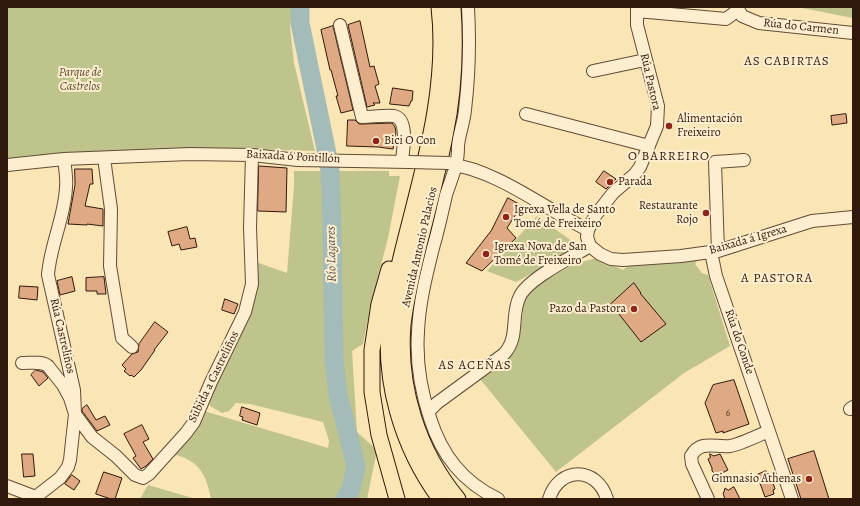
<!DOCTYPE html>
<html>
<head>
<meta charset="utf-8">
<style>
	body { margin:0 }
	#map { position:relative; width:860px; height:506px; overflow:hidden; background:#fae5b5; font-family:Alegreya,serif }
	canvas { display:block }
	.frame { position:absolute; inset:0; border:8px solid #30180c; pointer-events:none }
</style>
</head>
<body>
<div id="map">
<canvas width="860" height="506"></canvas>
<div class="frame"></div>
</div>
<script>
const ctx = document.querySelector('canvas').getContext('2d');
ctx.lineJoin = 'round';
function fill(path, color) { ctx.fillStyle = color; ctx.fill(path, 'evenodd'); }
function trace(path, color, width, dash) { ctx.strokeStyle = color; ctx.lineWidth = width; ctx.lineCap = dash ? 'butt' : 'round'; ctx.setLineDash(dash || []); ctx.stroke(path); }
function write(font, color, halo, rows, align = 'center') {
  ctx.font = font + ' Alegreya,serif'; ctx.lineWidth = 4; ctx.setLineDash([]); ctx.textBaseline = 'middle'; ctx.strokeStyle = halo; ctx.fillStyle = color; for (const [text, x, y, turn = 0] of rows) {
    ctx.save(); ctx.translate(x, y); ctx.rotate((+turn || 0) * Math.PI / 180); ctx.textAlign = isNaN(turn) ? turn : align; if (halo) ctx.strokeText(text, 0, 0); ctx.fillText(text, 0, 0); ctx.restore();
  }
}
const green = new Path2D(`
	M7,7h285l-2,20 4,36 21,88 -68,-2 -240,11z
	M797,7h56v11z
	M294,171h95v5h11l-12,62 -16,61 -9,45 -11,7 5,81 20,18 -10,49h-156c-5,-26 -13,-40 -40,-45l33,-43 124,37 1,-7 -6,-19 -73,-18 -14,-1 -7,8 -7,2 -12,-7 -2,-9 28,-57 20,-78 31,11 7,-87z
	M537,216l36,26 1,9 -58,31 -29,-11z
	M597,258l26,12 8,-7 68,-5 -4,6 7,9 6,2 22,71 -46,27 -128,99 -76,-93 35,-32 5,-15 5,-36 12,-11 37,-21z
	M148,485l48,14h-56z`);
const river = new Path2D(`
	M300,7v16l26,126 4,21 2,56 2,134 4,35 18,71 -5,23 -6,10`);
const building = new Path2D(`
	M360,21l10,46 4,-1 5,18 -4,2 5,17h-7l2,2 -8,2 -19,-82z
	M333,26l20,84 -12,3 -5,-17h2l-7,-26h-1l-9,-40z
	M393,88l20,3 -1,10h-1l-2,5 -19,-2z
	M846,114l1,9 -15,2 -1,-9z
	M348,120h7l4,4h3l30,-1 3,4 1,5 -3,17 -15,-2 -31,-1z
	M259,166l28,2 -1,44 -28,-1z
	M75,169h17l1,15h-3l-5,22 18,3v17l-16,-2v1l-19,-1 7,-39z
	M604,171l12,8 -10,10 -10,-7z
	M508,198l11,6 -5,9 2,1 -9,14 9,10 -34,33 -16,-8 25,-32z
	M187,227l3,12 5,-1 2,9 -16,3 -2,-6 -7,2 -4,-14z
	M72,277l3,14 -15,4 -3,-14z
	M104,277l2,17h-9v-3h-11v-13z
	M634,283l7,10h-1l26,31 -25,18 -30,-38z
	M20,286l18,1 -1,13 -18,-2z
	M225,299l13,5 -4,10 -12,-4z
	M155,322l13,10 -14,18h1l-14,20 -7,7 -3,-2 -1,1 -6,-5 2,-2 -4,-4 10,-11 6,-2 1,-8z
	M36,370l7,2 5,6 -9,8 -8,-11z
	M734,380l15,44 -26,9v-2l-7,2 -11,-30 8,-18z
	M87,405l9,15 9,-4 5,9 -13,6 -15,-20v-2z
	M242,407l18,6 -3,12 -15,-5 1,-3 -3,-1z
	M142,425l7,14 -6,3 10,17 -7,7 -5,3 -8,-11 3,-2 -12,-22z
	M814,451l15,48h-28l-13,-40z
	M22,454h11l2,22 -11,1z
	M710,454l4,2 6,-2 8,16 -6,3 -3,9 -5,-9 -2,-2v-3l-4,-9 2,-1z
	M766,471l1,3 1,-1 2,5 1,-1 4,12 -2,1 1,4 -9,3 -8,-22z
	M104,472l18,6 -7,21h-4l-15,-5z
	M72,475l8,6 -6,9 -9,-6z
	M734,487l6,12h-15l-2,-6 1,-1 1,-4 3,2z`);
const minor = new Path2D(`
	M468,7c2,35 1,69 -3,103 -1,12 -6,24 -7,36 0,6 0,12 -2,18 -2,10 -7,21 -10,31 -4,18 -8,36 -13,53 -7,28 -14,56 -15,84 -2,29 3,59 12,86 12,38 33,64 68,81
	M637,7v18l21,81 -1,20 -17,41 -5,7 -22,19 -18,23 -7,14 -1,7 3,9 10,8 11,5 12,1 58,-4 37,-5 94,-30 41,-4
	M737,7l5,9 17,7 94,10
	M637,11l89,8 12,-9
	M340,25l22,92c10,0 22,-2 32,-1 15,3 9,34 8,45
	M593,71l52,-11
	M526,114l123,32
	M104,158l7,51 -1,57 12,72 10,9
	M449,164c48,6 96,45 139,66
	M7,165l57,-6 126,-5 62,1 46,5 111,2
	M718,251l-3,-89 29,-2
	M711,252l5,24 76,223
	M22,363c8,0 20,-2 26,3l15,19 7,13 5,16 17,23 24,19 19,19 8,3 6,-4 37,-41 8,-11 17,-40 34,-70 7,-28 -2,-57 2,-72
	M850,409l3,-2
	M428,412l9,-9 67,-49c16,-17 6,-39 16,-58 8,-17 52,-39 70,-50
	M7,486l29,11
	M33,499l27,-21 8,-11 2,-7 5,-46 -1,-24 -26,-115c2,-30 17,-58 18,-88 1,-9 -1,-19 -2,-28
	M549,499c10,-33 48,-33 58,0
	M708,499l-16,-35 -1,-8c10,-17 24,-8 39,-10 11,-2 29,-11 39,-15`);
const major = new Path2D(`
	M439,7c9,78 -14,155 -33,230 -6,25 -13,50 -16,77 -8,65 11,132 50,185
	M453,7c3,43 1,86 -8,129 -7,37 -17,73 -26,109 -6,26 -13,53 -16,80 -5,62 15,126 55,174
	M389,269l-10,35 -7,46v42l7,43 18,64`);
const minorBridge = new Path2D(`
	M409,162l40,1`);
const markers = [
	[669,126,4,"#8f2418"],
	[376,141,4,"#8f2418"],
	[610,182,4,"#8f2418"],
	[706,213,4,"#8f2418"],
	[506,217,4,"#8f2418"],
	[486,254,4,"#8f2418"],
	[634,309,4,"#8f2418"],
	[809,479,4,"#8f2418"]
];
const numberNames = [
	["6",728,414]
];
const streetNames = [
	["Rúa do Carmen",801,27,6],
	["Rúa Pastora",650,82,77],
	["Baixada ó Pontillón",293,157,3],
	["Baixada á Igrexa",748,240,-16],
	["Avenida Antonio Palacios",420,247,-77],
	["Rúa Castreliños",62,336,77],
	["Rúa do Conde",739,342,71],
	["Subida a Castreliños",214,377,-64]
];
const parkNames = [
	["Parque de",80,73],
	["Castrelos",80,87]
];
const poiNames = [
	["Alimentación",677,119],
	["Freixeiro",677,133],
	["Bici O Con",384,141],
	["Parada",618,182],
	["Restaurante",698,206,"right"],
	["Rojo",698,220,"right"],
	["Igrexa Vella de Santo",514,210],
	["Tomé de Freixeiro",514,224],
	["Igrexa Nova de San",494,247],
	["Tomé de Freixeiro",494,261],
	["Pazo da Pastora",626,309,"right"],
	["Gimnasio Athenas",801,479,"right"]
];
const neighbourhoodNames = [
	["AS CABIRTAS",787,62],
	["O BARREIRO",669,157],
	["A PASTORA",777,279],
	["AS ACEÑAS",475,366]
];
const waterNames = [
	["Río Lagares",332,254,-91]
];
fill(green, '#bfc48c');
trace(river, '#a4bcb9', 19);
fill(building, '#dfa983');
trace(building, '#30180c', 1);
trace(minor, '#624b36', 14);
trace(major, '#30180c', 17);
trace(minor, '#fceecf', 12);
trace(major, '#fae5b5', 15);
trace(minorBridge, '#624b36', 14, []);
trace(minorBridge, '#fceecf', 12);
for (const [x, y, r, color] of markers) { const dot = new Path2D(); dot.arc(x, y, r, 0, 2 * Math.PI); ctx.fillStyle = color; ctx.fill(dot); trace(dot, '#fceecf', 1.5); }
write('10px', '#5c3c2a', null, numberNames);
write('12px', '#30180c', '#fceecf', streetNames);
write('italic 12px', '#5b4c32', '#fceecf', parkNames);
write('12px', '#30180c', '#fceecf', poiNames, 'left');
ctx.letterSpacing = '1px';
write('13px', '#30180c', '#fceecf', neighbourhoodNames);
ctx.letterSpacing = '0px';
write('italic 13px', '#595149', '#fceecf', waterNames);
</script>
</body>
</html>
